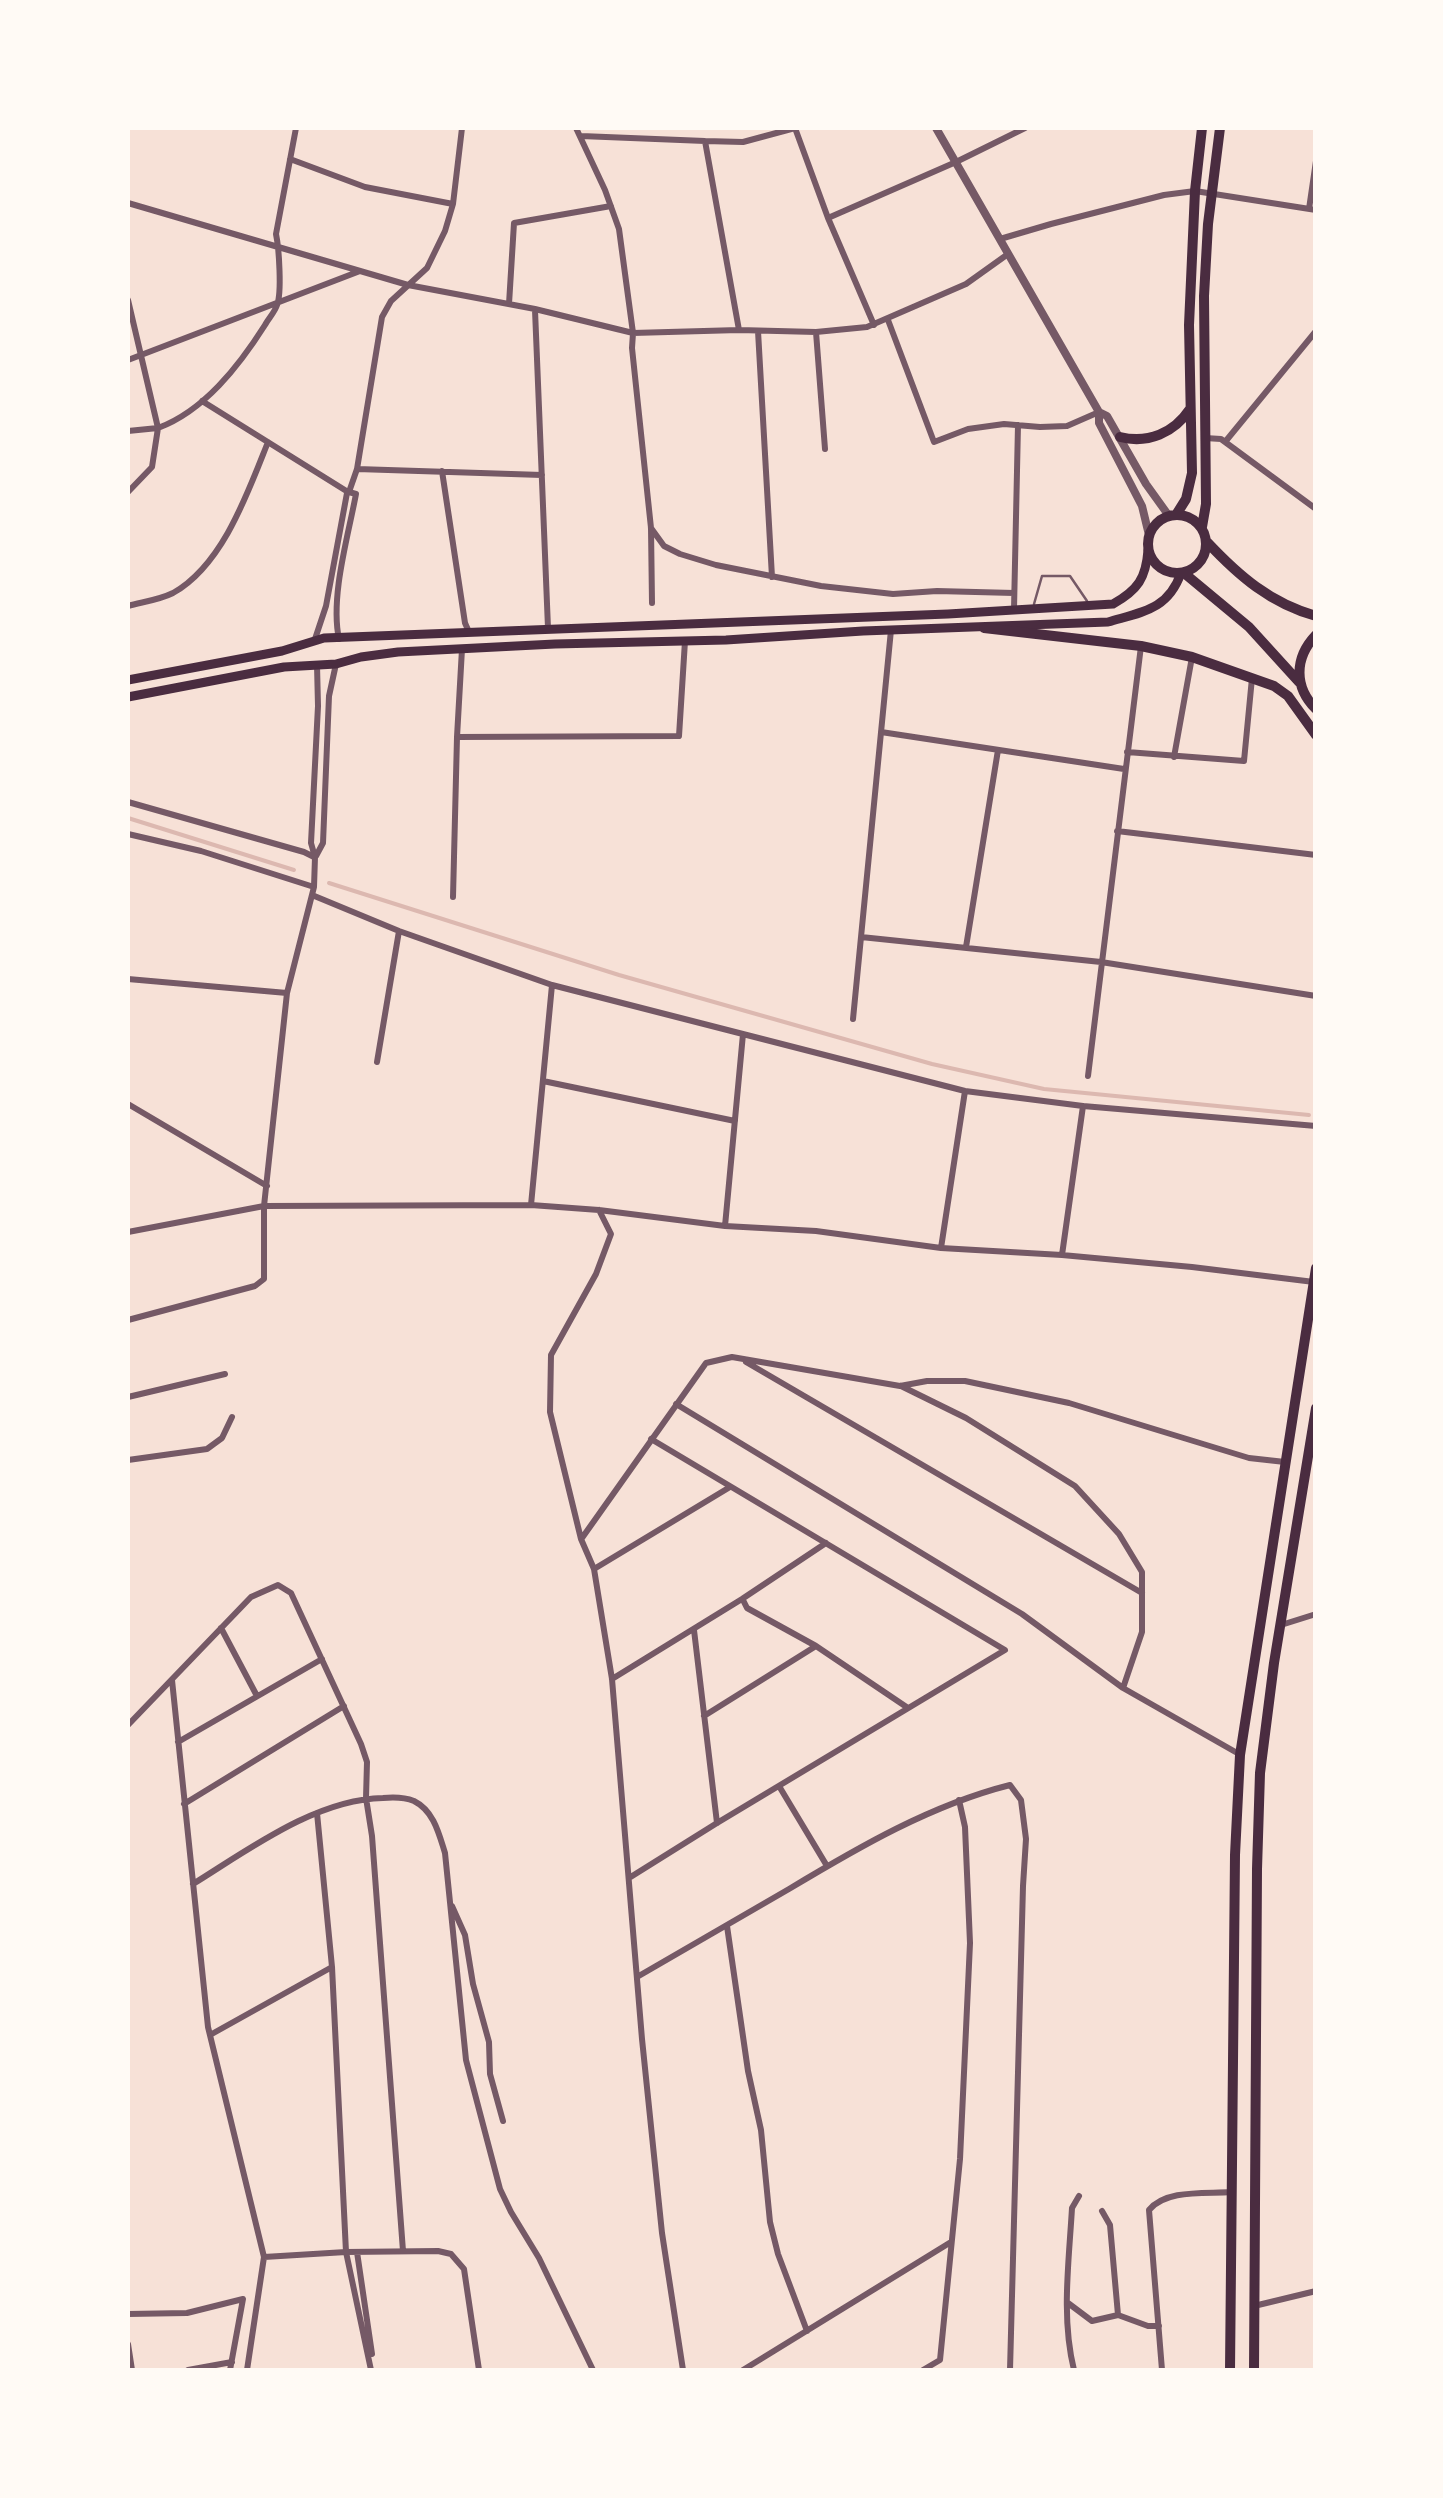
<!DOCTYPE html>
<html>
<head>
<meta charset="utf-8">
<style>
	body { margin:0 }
	#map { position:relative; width:1443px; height:2498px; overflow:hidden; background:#f7e1d7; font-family:Inter,sans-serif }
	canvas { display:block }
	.frame { position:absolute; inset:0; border:130px solid #fffaf5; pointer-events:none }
</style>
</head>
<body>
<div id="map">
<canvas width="1443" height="2498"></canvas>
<div class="frame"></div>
</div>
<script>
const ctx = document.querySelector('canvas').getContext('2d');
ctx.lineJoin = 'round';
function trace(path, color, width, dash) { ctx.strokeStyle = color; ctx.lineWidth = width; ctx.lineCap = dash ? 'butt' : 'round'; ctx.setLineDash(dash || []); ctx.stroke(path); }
const stream = new Path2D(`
	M128,818l166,52
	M329,883l290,92 313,89 112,25 265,26`);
const service = new Path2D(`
	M1034,604l8,-28h28l17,25`);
const minor = new Path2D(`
	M576,128l29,62 14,39 14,104 -1,15 19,180 1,75
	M795,128l33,90 46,107
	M581,136l124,5 34,189
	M705,141l38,1 52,-14
	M290,159l75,28 88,17
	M128,203l280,82 127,24 98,24 106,-3 77,2 51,-5 99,-43 42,-30
	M1309,209l7,-48
	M828,218l128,-56 69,-34
	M1000,239l51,-15 113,-29 31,-4 121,19
	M128,300l30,128 -30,3
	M509,304l5,-81 97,-17
	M535,310l13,318
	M888,320l46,122 34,-13 36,-5 36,3 27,-1 32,-14
	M758,331l14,246
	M816,332l9,117
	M128,360l232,-89
	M202,401l146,91
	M1205,438l16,1 95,70
	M1225,442l91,-111
	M357,469l185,6
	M442,471l23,152 4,9
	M128,492l24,-25 6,-39c46,-17 81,-62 107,-103 3,-6 10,-13 12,-20 5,-12 2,-57 -1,-71l20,-106
	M651,528l13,18 16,8 36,11 105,21 72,8 44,-3 77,2
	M128,606c14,-4 31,-6 45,-13 50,-28 75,-101 95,-151
	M1014,609l4,-184
	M339,639c-9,-42 9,-102 17,-145l-7,-2
	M314,642l12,-36 21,-113 2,-1 8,-23 25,-152 9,-16 36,-33 18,-37 8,-27 9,-76
	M881,732l243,37
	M457,737l222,-1 6,-95
	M1127,752l117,9 8,-83
	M1174,757l18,-100
	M128,802l176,50 10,5
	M1117,831l199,24
	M128,834l73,17 113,36
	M316,856l7,-13 6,-147 7,-32
	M312,895l87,36 153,54 413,106 118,15 233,20
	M453,897l4,-160 5,-88
	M861,937l240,25 215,34
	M966,947l32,-197
	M128,979l159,14
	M853,1019l38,-389
	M377,1062l22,-131
	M1088,1076l53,-430
	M543,1081l192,40
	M128,1104l139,82
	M531,1205l21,-220
	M599,1210l12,24 -15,40 -45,81 -1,57 31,127 13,30 18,110 30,360 20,194 21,137
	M725,1226l18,-192
	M128,1232l136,-26 267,-1 68,5 126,16 91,5 125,17 121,7 130,12 122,15
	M941,1248l24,-157
	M1062,1255l21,-149
	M128,1320l127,-34 9,-7v-73l23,-213 27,-106 1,-30 -4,-14 7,-137 -1,-41
	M746,1362l396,231
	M901,1386l65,32 109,68 44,48 23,38v60l-19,56
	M128,1397l97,-23
	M676,1404l346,210 101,74 116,66
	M128,1460l79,-11 15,-11 10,-21
	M582,1538l124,-175 26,-6 168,29 27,-5h38l104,22 180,55 36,4
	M594,1569l136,-82
	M743,1600l4,8 69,38 92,62
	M1281,1625l35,-11
	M221,1628l36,68
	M694,1630l23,193
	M612,1679l130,-80 84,-56
	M172,1680l36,347 56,230
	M704,1716l112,-70
	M128,1725l123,-128 27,-12 13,8 70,151 6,18 -1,36 6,38 31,415
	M178,1742l144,-83
	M779,1786l48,80
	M184,1804l160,-98
	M629,1878l88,-55 288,-173 -354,-211
	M193,1884c55,-34 123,-85 190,-86 10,-1 21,-1 31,3 20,10 25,33 31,52l21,207 34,129 11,23 28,46 54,112
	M452,1906l13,29 8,49 16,58 1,32 13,47
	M727,1926l21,145 13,59 9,92 8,32 29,77
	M637,1977c51,-29 101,-59 152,-88 70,-42 142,-84 221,-104l11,15 5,39 -3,47 -13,484
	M210,2035l122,-68
	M1102,2211l8,14 8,90
	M357,2252l15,102
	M1068,2303l24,18 26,-6 30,11h11
	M1254,2306l62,-15
	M128,2314l59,-1 56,-14 -13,71
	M128,2344l4,26
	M188,2370l44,-8
	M247,2370l17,-113 82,-5 -14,-285 -15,-154
	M371,2370l-25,-118 92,-1 13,3 13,15 15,101
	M743,2370l208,-128
	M923,2370l17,-10 20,-201 10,-216 -5,-116 -6,-27
	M1074,2370c-13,-52 -5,-109 -2,-162l7,-12
	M1162,2370l-13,-160c17,-21 57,-16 82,-18`);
const tertiary = new Path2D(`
	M936,128l163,284v11l43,83 7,29
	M1099,412l8,4 39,68 23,32`);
const secondary = new Path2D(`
	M128,680l154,-29 42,-13 624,-24 165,-10c25,-14 33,-26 35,-54
	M128,697l156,-30 52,-3 25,-7 37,-5 157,-8 171,-4 137,-9 245,-9c34,-10 60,-12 73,-49`);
const primary = new Path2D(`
	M1120,437c28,7 54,-4 70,-28
	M1148 544a29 29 0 1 1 58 0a29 29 0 1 1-58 0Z
	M1176,515l10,-16 6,-26 -3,-148 6,-134 7,-63
	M1202,527l4,-23 -2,-208 4,-72 12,-96
	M1207,542c32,34 63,61 109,74
	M1184,573l65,54 50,55
	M984,628l157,18 51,11 82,29 14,10 28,39
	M1316,635c-22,23 -22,52 0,74
	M1230,2370l5,-515 5,-100 76,-487
	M1254,2370l3,-501 3,-96 14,-110 42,-255`);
trace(stream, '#dcb8b0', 4);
trace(service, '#755966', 2.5);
trace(minor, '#755966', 6);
trace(tertiary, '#755966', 8);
trace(secondary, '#4a2c40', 9);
trace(primary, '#4a2c40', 10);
</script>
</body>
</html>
